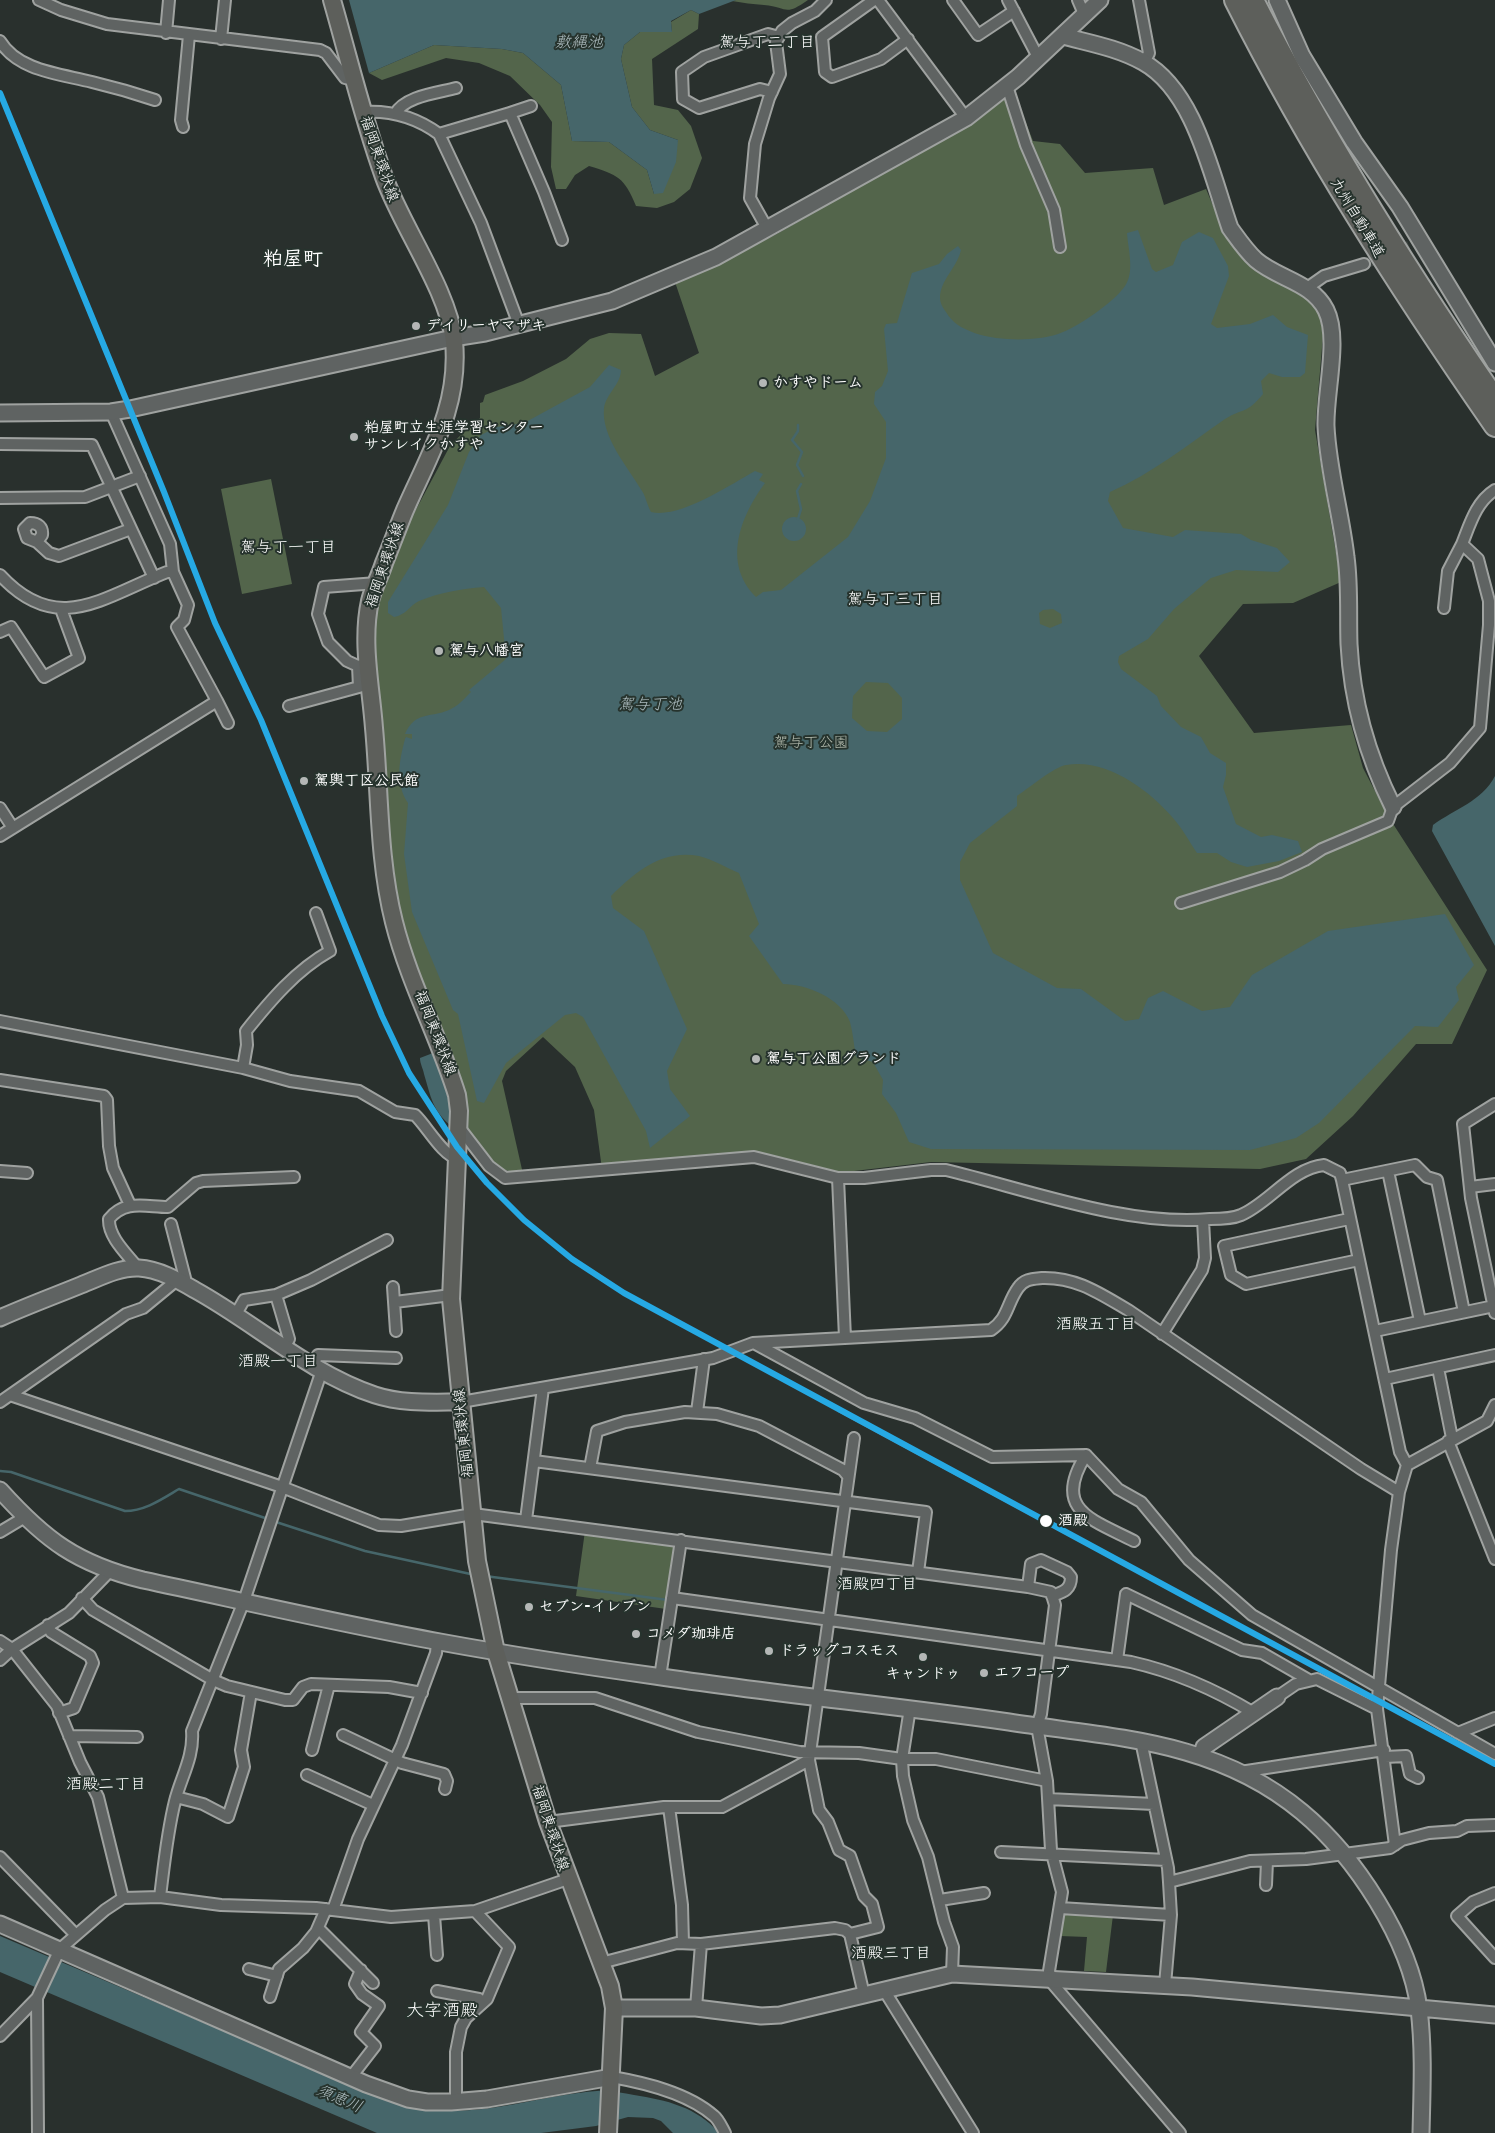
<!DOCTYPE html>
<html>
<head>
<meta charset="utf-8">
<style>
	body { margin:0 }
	canvas { display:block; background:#29302d }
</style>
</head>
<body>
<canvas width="1495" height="2133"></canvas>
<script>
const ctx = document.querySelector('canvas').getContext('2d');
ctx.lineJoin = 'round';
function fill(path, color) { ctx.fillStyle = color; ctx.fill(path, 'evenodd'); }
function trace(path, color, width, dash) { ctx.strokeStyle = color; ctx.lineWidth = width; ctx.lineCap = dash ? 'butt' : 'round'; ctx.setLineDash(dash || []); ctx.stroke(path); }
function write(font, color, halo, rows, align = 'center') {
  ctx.font = font + ' "Playpen Sans","Klee One",sans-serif'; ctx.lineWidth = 4; ctx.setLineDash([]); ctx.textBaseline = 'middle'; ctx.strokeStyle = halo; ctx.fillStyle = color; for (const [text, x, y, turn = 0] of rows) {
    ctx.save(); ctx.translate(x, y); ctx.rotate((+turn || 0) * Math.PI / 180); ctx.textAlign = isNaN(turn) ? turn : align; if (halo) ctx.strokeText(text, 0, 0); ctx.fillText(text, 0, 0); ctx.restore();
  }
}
const green = new Path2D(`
	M736,0h72c-24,17 -20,7 -44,5 -11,-1 -21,-2 -32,-4z
	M691,10l8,4 -1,15 -46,30 2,46 24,5 13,16 11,32 -12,31 -16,13 -17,6 -21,-2c-12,-29 -18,-31 -47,-40l-14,9 -9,14h-10l-5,-22 1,-45 -12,-17 -30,-29 -31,-13 -33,-5 -64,22 -13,-7 65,-28 68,4 21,4 38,32 11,56 37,1 38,28 7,24 24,-54 -28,-10 -18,-23 -11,-48 3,-14 16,-13h32l-1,-10z
	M1014,92l19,49 27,3 25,29 68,-5 11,37 42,-16 19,45 29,32 36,21 29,20 5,17 -9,106 26,152 -48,21 -50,1 -44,52 55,77 97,-8 12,43 25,48 99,154 -35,74h-36l-63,72 -47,43 -46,10 -329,-7 -94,11 -82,-19 -153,15 -8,-59 -19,-43 -32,-30 -37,34 -4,10 21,93 -23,-5 -36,-44 -11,-62 -50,-131 -15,-89 -16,-188 3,-52 12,-39 64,-120 29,-26v-15l3,-1 2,-7 38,-14 43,-22 24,-20 19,-6 32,1 14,42 44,-23 -24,-71 100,-47 169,-97z
	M271,479l21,105 -50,10 -21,-105z
	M585,1531l90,12 -9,66 -90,-13z
	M1063,1914l50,1 -7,57 -22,-1 3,-34 -27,-1z`);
const water = new Path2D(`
	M349,0h387l-37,14 -8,-4 -20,11 1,11h-32l-16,13 -3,14 11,48 18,23 28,10 -2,22 -13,31 -9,1 -7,-24 -38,-28 -37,-1 -11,-56 -38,-32 -21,-4 -68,-4 -65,28z
	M1138,230l14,39 4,3 17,-7 9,-23 17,-10 14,6 15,28 1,10 -18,48 6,4 33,-4 23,-9 14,12 21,8 -3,38 -5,4h-18l-13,-4 -8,8 2,13c-16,20 -20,14 -38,25 -37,26 -74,55 -115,73l-2,9 15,27 50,9 12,-7 56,4 10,6 26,8 13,14 -12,10 -42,-2 -25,8 -37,31 -26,30 -29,17 -1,6 3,7 36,27 4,10 20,21 20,10 9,16 16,10v12l-3,12 13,37 25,13 11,-2 26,6 4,11 -23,9 -32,6 -16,-5 -14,-9h-20c-8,-12 -15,-25 -24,-35 -25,-29 -67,-60 -107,-53 -12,2 -37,23 -49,31v10l-47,37 -10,19v18l33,73 64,35 24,1 44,32 14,-2 9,-21 15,-7 39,20 28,-4 22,-32 76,-44 117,-17 29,51 -18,22 3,13 -21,27 -23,-1 -96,97 -23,15 -46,12 -319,-1 -22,-7 -13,-29 -14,-19 1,-14 -10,-18 -17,-5c-2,-11 -3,-24 -6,-35 -9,-24 -44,-38 -67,-38l-34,-48 10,-12 -20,-51c-12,-5 -27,-14 -40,-17 -37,-7 -64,16 -88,40l2,12 31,23 43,98 -20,42 3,18 20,27 -40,32 -4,-17 -63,-114 -7,-4 -11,2 -59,48 -22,40 -7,-2 -19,-87 -5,-4 -41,-98 -8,-58 4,-51c-13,-19 -9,-42 -3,-64l1,-2 6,2v-5h-7c10,-23 25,-16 44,-24 9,-4 15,-11 22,-18l-2,-2 37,-31 -5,-51 -17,-21c-23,2 -43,5 -65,14 -10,5 -13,14 -25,16l-6,-4v-11l60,-97 21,-53 12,-17 16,-8 27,-4 66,-36 19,-22 12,5c0,14 -15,24 -17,38 -3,29 24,59 38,83 4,6 5,14 9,21 28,7 79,-27 104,-41l8,3 -4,6 6,3c-25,34 -43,80 -9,114l7,-5 18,-2 67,-53 22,-36 16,-43v-36l-12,-18 1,-12 7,-6 6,-15 -4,-42 2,-5 11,-1 15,-50 27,-9 8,-10 11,-8 3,4c-4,18 -21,30 -21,48 0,5 3,10 6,14 16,30 82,32 112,22 20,-7 55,-31 67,-48 10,-14 3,-37 2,-53zM1053,609l8,5 1,9 -12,5 -10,-4 -1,-11 4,-3zM866,682l22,1 14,15v21l-15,13 -20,-1 -15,-13 1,-22z
	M782 529a12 12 0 1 1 24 0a12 12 0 1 1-24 0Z
	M1495,776v170l-63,-115 1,-6c22,-16 49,-24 62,-49z
	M433,1053l14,38 5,36c-20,-17 -21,-30 -28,-53 -1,-6 -4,-10 -4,-16z
	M0,1936l390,166c19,5 36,9 56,9 51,1 100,-16 151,-20 12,-1 25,2 37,4 32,5 63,12 85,38h-46l-12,-12 -8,-3 -25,-1 -32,9 -55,7h-164l-377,-161z`);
const stream = new Path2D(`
	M798,425v6l-6,9 10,12 -5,13 6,11
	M798,519l3,-10 -4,-18 4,-7
	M0,1471l11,1 114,39c20,0 37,-12 54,-22l89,30
	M273,1521l92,30 110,24
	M485,1576l183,24`);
const streetTunnel = new Path2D(`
	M1364,264l45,-18`);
const street = new Path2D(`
	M39,0l22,10 46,14 213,26 6,3 19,25 10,2
	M874,0l-52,37 3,35 7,5 49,-18 27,-20
	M878,0l88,118
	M953,0l25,35 36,-24
	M1008,0l31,59
	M1078,0l6,14
	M1139,0l10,53 -5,10
	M166,33l3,-33
	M221,39l4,-39
	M0,41c18,30 61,33 92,41 21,5 42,11 63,18
	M1007,86l19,59 28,65 6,37
	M772,92l-12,-3 -61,19 -16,-9 -1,-27 22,-15 64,-23 11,3
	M362,112c29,-2 54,5 77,22l42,89 38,102
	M510,113l21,-7
	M395,114c10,-18 42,-21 61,-26
	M183,127l-2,-7 8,-85
	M439,134l71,-21 34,79 18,48
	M768,230l-18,-32 5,-54 14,-46 11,-24 -4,-32 6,-11 10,-8 23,-12 11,-11
	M1307,288l17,-12 40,-12
	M0,444l92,1 62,133
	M0,498l85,-1 55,-21
	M37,542l5,-7c1,-8 -4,-12 -12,-12l-6,6 3,9 10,4 12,11 10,3 72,-27
	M0,575c57,62 103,22 167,-3h6
	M1444,608l4,-37 14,-27
	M0,632l11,-5 33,50 35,-19 -18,-49
	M368,663l-10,3 -11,-5 -19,-19 -10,-28 6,-27 53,-4
	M217,701l11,22
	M289,706l70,-19 -1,-21
	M0,808l13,20
	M0,836l217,-135 -40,-74 7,-7 4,-15 -15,-33 -3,-28 -59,-132
	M1181,903l99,-31 25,-12 17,-11 66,-28 5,-14 57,-44 30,-35 9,-103v-24l-11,-42 -16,-15c8,-20 14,-42 33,-54
	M0,1021l243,47 47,13 69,10 36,21 20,3c11,10 28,41 42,43
	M243,1068l4,-23 -1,-14c24,-30 50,-61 84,-80l-14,-38
	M0,1080l104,16 3,4 2,46 4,22 17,37
	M1495,1104l-32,20 8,74 24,115
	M459,1127l30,39 16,12 249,-21 84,21h26l67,-8h15c80,19 182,57 264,49 10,0 22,0 31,-4 27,-11 51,-47 83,-50l16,8 2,7 58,272 7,13
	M0,1171l27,2
	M1388,1171l32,150
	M838,1178l7,160
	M1342,1180l73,-15 12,12 10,3 27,132
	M1470,1187l25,-3
	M1349,1219l-125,27 7,29 15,9 113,-24
	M171,1224l14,54 -2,5
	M138,1268c-11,-14 -30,-31 -29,-49 16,-20 37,-12 59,-12l28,-24 7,-2 91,-4
	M393,1287l3,44
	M276,1295l13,44 -4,7
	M395,1302l56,-7
	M236,1314l8,-14 32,-5 35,-15 76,-40
	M1375,1331l119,-25
	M1162,1334l40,-64 3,-12 -2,-38
	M754,1343l110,60 51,15 77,39 94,-2 32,34 23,13 48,58 63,55 243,139
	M313,1364l5,-9 78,3
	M1438,1368l14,70
	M1385,1379l110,-24
	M10,1395l272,92 97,38 22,1 72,-12 555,73 23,5 4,13 -14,109 -4,12 10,55 4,69 11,42 -13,79 3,12 128,150
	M0,1402l126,-88 17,-6 34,-28
	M461,1402l252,-44 40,-15 238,-13c17,-11 16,-27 27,-42 6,-9 14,-9 24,-10 34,-1 57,15 86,32l233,159 38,23
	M697,1412l7,-53
	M1448,1441l47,118
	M1086,1455c-35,55 7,65 48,86
	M534,1461l392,51 -8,60
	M590,1468l7,-37 28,-9 60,-10 32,2 42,12 84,44 5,6
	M526,1520l17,-132
	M0,1532l25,-15
	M1028,1587l3,-23 10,-4 26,12 4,5c0,13 -8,15 -19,19
	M82,1598l11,12 120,70 14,6 58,14h8l10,-13 8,-3 78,3 33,6
	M672,1598l459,64c45,10 83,27 123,51
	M48,1625l3,7 39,24 3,7 -19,45 -15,5
	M0,1641l12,8 45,57 23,56 18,35 25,101
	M0,1660l12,-11 57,-36 40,-41
	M1117,1660l9,-66 116,56 20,3 47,27
	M660,1677l21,-137
	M1277,1697l19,-13 21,-5 60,30
	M510,1698h85l103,34 102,20 59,1 43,6h34l111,22
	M910,1708l-8,51 1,17 10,44 15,37 16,65 9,25 -1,27
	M1458,1733l37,-15
	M343,1735l59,28 42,11 3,7 -2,8
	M69,1736l68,1
	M1141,1741l27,127 1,14
	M312,1750l17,-65
	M1385,1757l21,-1 4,18 8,4
	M809,1760l10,50 9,12 11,28 11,6 14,40 8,8 6,23 -28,7
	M1240,1772l144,-22
	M307,1775l66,30
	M176,1797l27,7 25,13 16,-50 -3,-17 10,-58
	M1048,1799l106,5
	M669,1807l13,98 1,38
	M548,1822l116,-15h58l87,-47 45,-322
	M1395,1845l-18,-136 14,-159 8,-58 8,-27 80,-44 8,-16
	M1001,1852l165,8
	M0,1857l75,77
	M1266,1885l1,-24
	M1495,1893l-22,9 -16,14 38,42
	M160,1897c4,-32 7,-64 15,-96 6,-24 19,-44 17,-70l52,-130 78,-231
	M940,1900l44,-7
	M1060,1908l111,7 -2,-33 81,-21 56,-2 84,-11 12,-8 27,-7 28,-2 10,-5 28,-1
	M333,1910l25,-71 44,-94 34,-92 1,-11
	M434,1915l3,40
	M318,1928l55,55
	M601,1963l76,-20 24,1 134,-16 10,2 5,4 14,61
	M249,1969l28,7
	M1165,1985l6,-70
	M884,1990l89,143
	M437,1991l42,8 4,3
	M270,1997l9,-28 24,-21 13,-16 10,-23
	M37,1998l1,135
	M696,2008l5,-64
	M0,2036l37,-38 23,-49 45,-39 18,-12 37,-1 61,8 95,3 75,9 84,-6 93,-32
	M351,2077l24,-31 -14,-14 18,-26 -17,-12 -7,-10 6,-14
	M612,2077c34,6 76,16 102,39 5,4 8,12 11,17
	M456,2102v-50l5,-25 5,-9 21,-19 22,-52 -34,-36`);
const secondary = new Path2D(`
	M1277,0l25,56 52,86 46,65 95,156
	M1063,36c26,7 55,12 80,26 52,29 68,112 87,166 8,11 16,23 26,32 22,19 56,22 70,50 14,28 -1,83 0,116 2,44 15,87 20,131 4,29 2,58 3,87 3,59 18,111 44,163
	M0,413l111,-1 19,-3 323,-71 32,-5 127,-32 104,-44 250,-139 52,-41 82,-77
	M0,1318c27,-12 54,-22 81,-33 18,-7 38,-18 58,-17 19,1 39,12 56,22 60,33 114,83 180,105 27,9 58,7 86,7
	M0,1490c45,50 77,74 143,90 99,21 198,44 297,62 71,13 143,24 215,34 118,18 236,29 354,46 105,16 207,18 293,90 53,44 108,128 117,197 5,41 3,82 2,124
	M1202,1755l2,-8 73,-50
	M0,1924l366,160 42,15 19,3h24l36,-3 125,-22
	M614,2008h82l65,8 19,-1 172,-41 240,13 303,28`);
const primary = new Path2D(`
	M332,0c17,59 31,119 52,177 18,50 64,113 70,164 6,65 -24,112 -49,169 -7,17 -14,36 -21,53 -4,13 -11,25 -14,38 -9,41 1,86 4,127 6,64 4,131 20,194 15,60 45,115 63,173l2,16 -8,188 26,262 19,91 52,170 62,164 4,22 -6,125`);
const highway = new Path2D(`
	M1235,0c75,149 165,289 260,426
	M1253,0c71,139 154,271 242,399`);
const rail = new Path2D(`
	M839,1410l423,228`);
const rail1 = new Path2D(`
	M0,93l164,399 51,131 46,97 121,296 27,57 48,74 30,36 37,37 48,39 52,34 871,471`);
const markers = [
	[416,326,5,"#b4b7b6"],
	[763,383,5,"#b4b7b6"],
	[354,437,5,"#b4b7b6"],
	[439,651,5,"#b4b7b6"],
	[304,781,5,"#b4b7b6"],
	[756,1059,5,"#b4b7b6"],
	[1046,1521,7,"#fff"],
	[529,1607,5,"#b4b7b6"],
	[636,1634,5,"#b4b7b6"],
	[769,1651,5,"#b4b7b6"],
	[923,1657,5,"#b4b7b6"],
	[984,1673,5,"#b4b7b6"]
];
const streetNames = [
	["福岡東環状線",379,159,71],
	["九州自動車道",1357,218,59],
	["福岡東環状線",385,565,-71],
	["福岡東環状線",435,1033,69],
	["福岡東環状線",464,1433,-96],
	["福岡東環状線",550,1828,72]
];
const poiNames = [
	["デイリーヤマザキ",426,326],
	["かすやドーム",773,383],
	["粕屋町立生涯学習センター",364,428],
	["サンレイクかすや",364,445],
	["駕与八幡宮",449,651],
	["駕輿丁区公民館",314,781],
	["駕与丁公園グランド",766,1059],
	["セブン-イレブン",539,1607],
	["コメダ珈琲店",646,1634],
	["ドラッグコスモス",779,1651],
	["エフコープ",994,1673],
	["キャンドゥ",923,1674,"center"]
];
const parkNames = [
	["駕与丁公園",811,743]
];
const stopNames = [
	["酒殿",1058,1521]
];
const waterNames = [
	["敷縄池",579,43],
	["駕与丁池",650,705],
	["須恵川",339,2099,23]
];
const neighbourhoodNames = [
	["駕与丁二丁目",767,43],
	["駕与丁一丁目",288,548],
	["駕与丁三丁目",895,600],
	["酒殿五丁目",1096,1325],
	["酒殿一丁目",278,1362],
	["酒殿四丁目",877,1585],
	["酒殿二丁目",106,1785],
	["酒殿三丁目",891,1954]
];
const quarterNames = [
	["大字酒殿",442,2011]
];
const districtNames = [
	["粕屋町",293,259]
];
fill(green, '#53654b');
fill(water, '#46666a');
trace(stream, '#46666a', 2.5);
trace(streetTunnel, '#3e4542', 10, [10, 5]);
trace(street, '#9fa2a0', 14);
trace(secondary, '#9fa2a0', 19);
trace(primary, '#9fa2a0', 20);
trace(highway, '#9fa2a0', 24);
trace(street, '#5f6362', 10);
trace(secondary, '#5f6362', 15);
trace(primary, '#5d5f5b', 16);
trace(highway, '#5d5f5b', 20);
trace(rail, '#686c69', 4.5);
trace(rail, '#26332d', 2.5, [8]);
trace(rail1, '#26a9e4', 6);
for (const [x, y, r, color] of markers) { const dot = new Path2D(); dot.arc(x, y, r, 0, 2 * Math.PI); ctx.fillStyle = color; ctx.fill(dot); trace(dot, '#26332d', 2); }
write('15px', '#fff', '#26332d', streetNames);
write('bold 15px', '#fff', '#26332d', poiNames, 'left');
write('15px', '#b5bdb0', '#26332d', parkNames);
write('bold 15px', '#fff', '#26332d', stopNames, 'left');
write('italic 16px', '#adbcbf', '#26332d', waterNames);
write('16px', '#fff', '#26332d', neighbourhoodNames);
write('18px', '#fff', '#26332d', quarterNames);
write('bold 20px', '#fff', '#26332d', districtNames);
</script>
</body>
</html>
